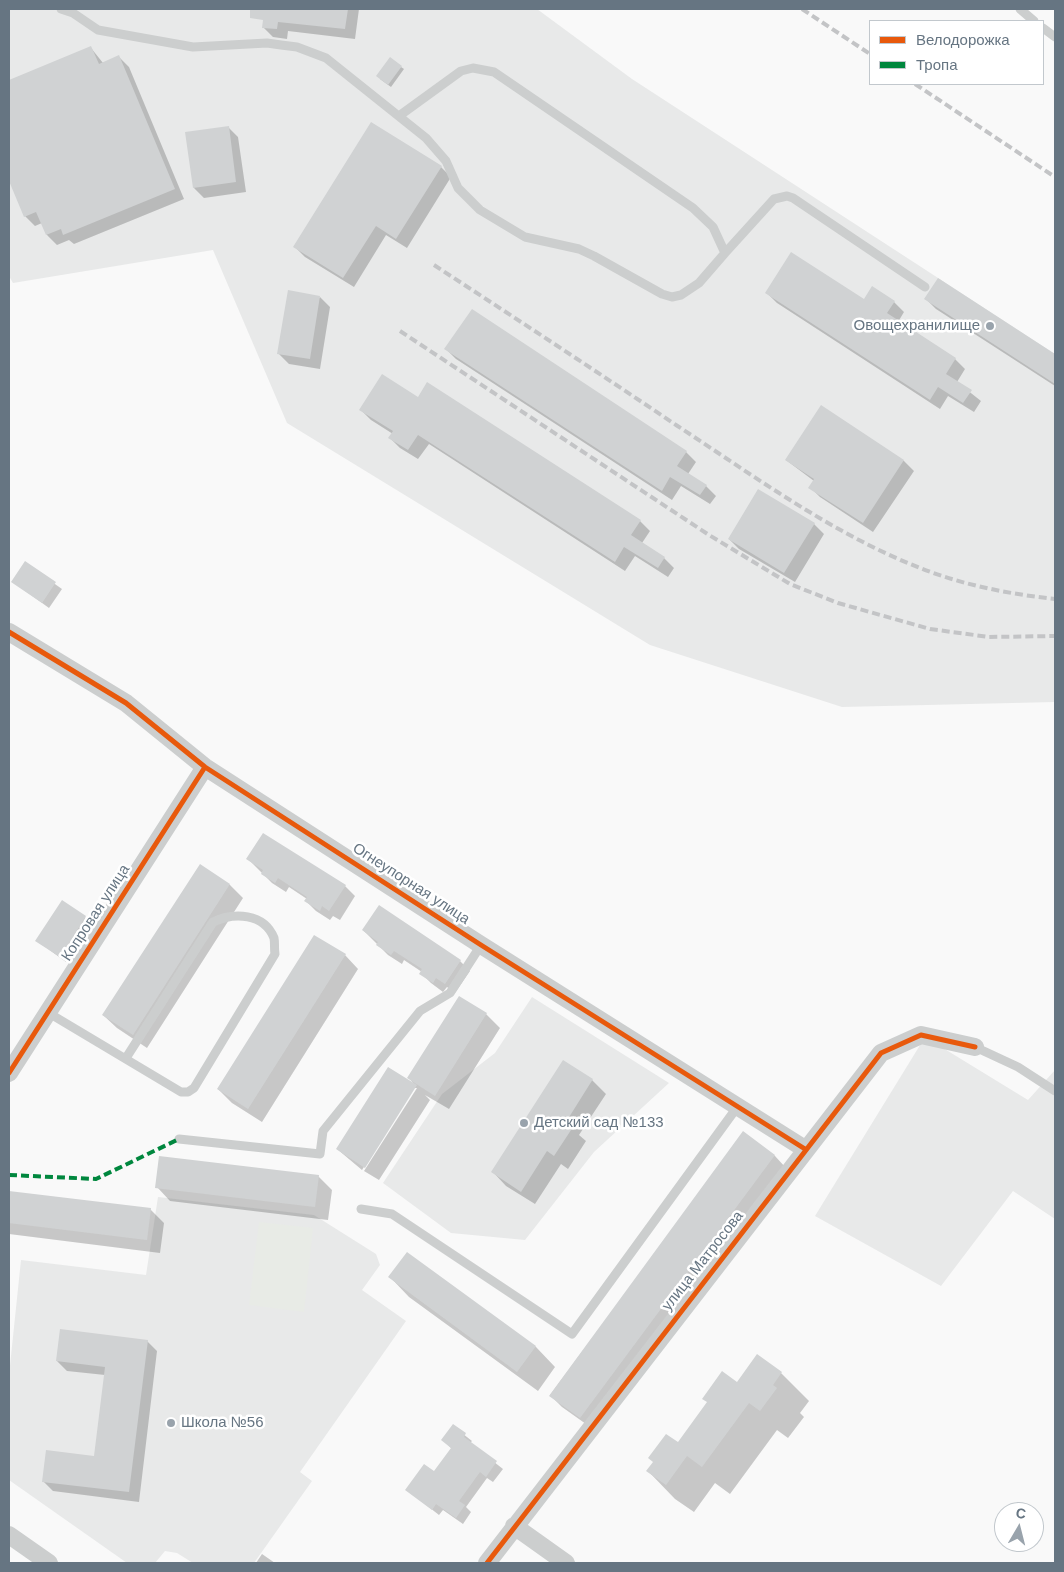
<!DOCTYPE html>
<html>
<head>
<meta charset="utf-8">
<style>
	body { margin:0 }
	#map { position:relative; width:1064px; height:1572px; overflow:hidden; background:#f9f9f9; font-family:Helvetica,sans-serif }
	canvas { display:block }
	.frame { position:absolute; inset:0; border:10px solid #667582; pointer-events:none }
	.legend { position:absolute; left:869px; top:20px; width:175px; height:65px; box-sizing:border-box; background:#fff; border:1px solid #c2c8cd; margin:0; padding:6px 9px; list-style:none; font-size:15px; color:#667582 }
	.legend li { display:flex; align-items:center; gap:10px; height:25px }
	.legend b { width:25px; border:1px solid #c2c8cd }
	.north { position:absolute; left:994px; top:1502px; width:50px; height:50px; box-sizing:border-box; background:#fff; border:1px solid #c2c8cd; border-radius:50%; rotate:8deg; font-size:14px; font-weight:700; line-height:20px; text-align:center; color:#667582 }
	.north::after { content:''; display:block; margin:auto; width:18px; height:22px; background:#99a3ac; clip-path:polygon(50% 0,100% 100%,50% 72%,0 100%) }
</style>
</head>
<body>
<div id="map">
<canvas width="1064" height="1572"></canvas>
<div class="frame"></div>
<ul class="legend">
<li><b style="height:6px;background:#e8590c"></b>Велодорожка</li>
<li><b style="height:6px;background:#00873e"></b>Тропа</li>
</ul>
<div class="north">С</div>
</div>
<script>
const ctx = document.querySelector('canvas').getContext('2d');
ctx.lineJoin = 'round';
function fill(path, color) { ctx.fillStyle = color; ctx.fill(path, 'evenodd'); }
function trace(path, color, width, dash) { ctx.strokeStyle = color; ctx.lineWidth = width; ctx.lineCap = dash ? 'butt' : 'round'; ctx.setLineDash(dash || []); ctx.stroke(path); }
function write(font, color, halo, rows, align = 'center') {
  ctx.font = font + ' Helvetica,sans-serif'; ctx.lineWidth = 5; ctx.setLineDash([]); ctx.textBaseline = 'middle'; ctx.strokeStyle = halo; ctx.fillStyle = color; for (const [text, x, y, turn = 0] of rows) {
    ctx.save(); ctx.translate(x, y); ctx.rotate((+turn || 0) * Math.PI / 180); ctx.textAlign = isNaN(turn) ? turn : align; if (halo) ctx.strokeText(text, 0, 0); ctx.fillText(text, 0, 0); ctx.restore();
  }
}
const built = new Path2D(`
	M9,9h528l95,70 423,275v348l-213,5 -192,-62 -363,-222 -74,-173 -200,33 -4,-7z
	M532,997l137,86 -75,69 -69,88 -74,-7 -68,-50 59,-89 53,-41z
	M925,1037l103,63 27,-30v149l-42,-28 -72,95 -126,-70z
	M158,1197l156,18 62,39 4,11 -18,25 44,31 -106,151 12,9 -58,82h-61l-16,-10 -12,-2 -10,12h-28l-118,-83v-105l12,-115 125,15z`);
const green = new Path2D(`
	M259,1222l54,6 -9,84 -55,-7z`);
const shadow = new Path2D(`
	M265,9h94l-4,30 -67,-8 -1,8 -14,-2 -10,-10z
	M91,48l12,15 16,-6 10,10 55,132 -110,45 -5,-4 -12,5 -10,-10 -5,-12 -7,3 -10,-10 -16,-39v-56l2,-1 -2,-5v-33z
	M401,67l3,2 -13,18 -11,-8z
	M228,127l10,10 8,55 -42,6 -10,-10 -8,-55z
	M441,167l10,10 -44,71 -21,-13 -32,52 -49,-30 -10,-10z
	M938,280l117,75v31l-119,-77 -10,-10z
	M767,293l127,9 10,10 -6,10 57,37 10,10 -8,13 24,19 -7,11 -26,-16 -8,13 -163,-106z
	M320,297l10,10 -10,62 -31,-5 -10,-10z
	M446,349l240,103 10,10 -8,12 18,12 10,10 -6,8 -29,-18 -9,14 -216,-141z
	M418,399l222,122 10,10 -8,12 22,15 10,10 -6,9 -33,-21 -10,15 -196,-127 -11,15 -18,-11 -10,-10 3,-4 -22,-14 -10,-10z
	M821,407l83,54 10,10 -41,61 -53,-35 -10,-10 4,-6 -28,-21z
	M814,524l10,10 -29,48 -56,-33 -10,-10z
	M25,563l37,26 -13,19 -36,-26z
	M248,859l97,27 10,10 -15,24 -7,-4 -3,4 -14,-9 -10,-10 1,-2 -18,-12 -3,5 -14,-9z
	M200,866l30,19 13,13 -96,150 -30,-20 -14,-13z
	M85,917l7,7 -26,38 -29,-21z
	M363,930l97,31 10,10 -15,22 -8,-6 -4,5 -12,-9 -10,-10 1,-1 -18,-12 -2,4 -14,-9z
	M345,955l13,14 -96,153 -30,-19 -14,-14z
	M460,998l26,16 14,14 -51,81 -24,-14 5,5 -51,80 -15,-9 53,-83h-3l-52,82 -25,-21 76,-66 -4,-5z
	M592,1080l14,14 -27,41 7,6 -18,28 -7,-5 -26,40 -29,-18 -13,-14z
	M744,1133l31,23 11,12 -193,261 -31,-22 -12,-12z
	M318,1176l14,14 -4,30 -158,-19 -13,-14z
	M9,1192l141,17 14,14 -4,30 -151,-19z
	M407,1254l129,93 19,20 -17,24 -129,-94 -19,-20z
	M147,1341l10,10 -18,151 -86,-11 -10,-10 52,-24 10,-82 -38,-4 -10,-10z
	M757,1356l24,17 28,28 -9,12 4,4 -16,21 -11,-8 -47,64 -15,-11 -21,29 -19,-13 -27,-28 30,-27 30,-42 29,-18z
	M453,1426l19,15 -2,2 33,26 -10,13 -6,-4 -21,29 5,5 -8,12 -20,-14 -4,5 -32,-25 27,-17 18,-24 -9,-9z
	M262,1554l13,9h-19z`);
const building = new Path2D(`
	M250,9h98l-3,20 -67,-7 -1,7 -15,-1 1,-8 -13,-2z
	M91,46l8,18 20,-9 56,134 -112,46 -2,-6 -15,6 -10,-23 -12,5 -15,-36v-101z
	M390,57l12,9 -14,19 -12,-9z
	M371,122l71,44 -46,73 -20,-13 -33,52 -50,-31z
	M229,126l7,56 -43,6 -8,-56z
	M791,252l73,47 8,-13 23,15 -8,12 69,45 -10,16 26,16 -9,13 -25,-16 -8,13 -165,-107z
	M938,278l117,76v30l-131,-85z
	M288,290l32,6 -10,63 -33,-5z
	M472,309l215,142 -10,15 30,19 -7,10 -30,-18 -8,14 -218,-142z
	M382,374l36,23 9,-15 214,138 -10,15 34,22 -7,11 -34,-21 -9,15 -197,-127 -10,15 -20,-12 5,-7 -34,-21z
	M821,405l83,55 -41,63 -55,-35 6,-9 -29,-19z
	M758,489l57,34 -31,50 -56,-34z
	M25,561l31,21 -14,21 -31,-21z
	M263,833l83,52 -17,26 -7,-5 -2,5 -16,-10 3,-4 -29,-19 -3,5 -14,-9 2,-4 -17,-11z
	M200,864l30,20 -97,151 -31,-20z
	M62,900l24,16 -26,41 -25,-16z
	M379,905l82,55 -16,24 -9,-6 -3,5 -14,-9 3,-5 -28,-18 -3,4 -15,-10 2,-3 -16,-12z
	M314,935l32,19 -98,155 -31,-20z
	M459,996l28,17 -52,83 -28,-18z
	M563,1060l30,19 -27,43 7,5 -19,29 -7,-5 -26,41 -30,-20z
	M388,1067l29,18 -52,83 -29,-19z
	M743,1131l32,24 -195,263 -31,-22z
	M159,1156l160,19 -4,32 -160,-19z
	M9,1191l142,17 -4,32 -138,-17z
	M407,1252l129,94 -19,26 -129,-95z
	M60,1329l88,11 -19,152 -87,-10 4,-32 48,6 11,-89 -49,-6z
	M757,1354l25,18 -9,13 4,3 -17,23 -11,-8 -47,64 -15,-11 -21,29 -20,-14 7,-9 -5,-4 18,-24 12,8 29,-40 -5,-3 20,-28 15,11z
	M453,1424l13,9 -2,4 33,24 -11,16 -6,-5 -21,29 6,4 -9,13 -20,-14 -4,6 -27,-20 19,-26 10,7 17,-23 -10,-8z`);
const service = new Path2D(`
	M61,9l12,4 25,17 95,17 74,-4 14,2 16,2 29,11 100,80 20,23 12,27 22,22 45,27 54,12 15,7 68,38 10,3 9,-2 18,-12 26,-30 -12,-26 -20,-19 -199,-136 -21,-4 -12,3 -62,45
	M1020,9l14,12
	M1043,28l12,9
	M725,253l49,-54 13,-3 6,2 132,89
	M47,1012l134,80h7l6,-4 81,-134c-1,-5 0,-11 -1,-16 -10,-25 -40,-26 -61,-16l-87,136
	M975,1047l43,20 37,24
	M179,1139l141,15 3,-23 97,-120 30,-18 31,-48
	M361,1209l31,5 180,120 166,-228`);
const minor = new Path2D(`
	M9,632l117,71 79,64 276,178 324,204
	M9,1073l196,-306
	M514,1526l52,37
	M9,1535l40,28
	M487,1563l394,-510 40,-18 54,12`);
const rail = new Path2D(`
	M802,9l68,45
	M915,84l140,93
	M434,265c81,53 162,106 242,160 78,51 157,109 244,143 43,17 89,26 135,31
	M400,331l309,204 81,49 48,19 92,26 59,8 66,-1`);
const quiet = new Path2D(`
	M9,1175l87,4 83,-40`);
const cycleway = new Path2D(`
	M9,632l117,71 79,64 276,178 324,204
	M9,1073l196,-306
	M487,1563l394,-510 40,-18 54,12`);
const markers = [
	[990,326,5,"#99a3ac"],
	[524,1123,5,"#99a3ac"],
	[171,1423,5,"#99a3ac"]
];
const poiNames = [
	["Овощехранилище",980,326,"right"],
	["Детский сад №133",534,1123],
	["Школа №56",181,1423]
];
const streetNames = [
	["Огнеупорная улица",411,884,33],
	["Копровая улица",96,913,-57],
	["улица Матросова",703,1261,-52]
];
fill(built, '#e8e9e9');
fill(green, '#e8ebe6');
fill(shadow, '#0003');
fill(building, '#d0d2d3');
trace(service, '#cccece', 9);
trace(minor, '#cccece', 18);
trace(rail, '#c3c4c6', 4, [8, 4]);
trace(quiet, '#00873e', 4, [8, 4]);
trace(cycleway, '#e8590c', 5);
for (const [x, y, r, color] of markers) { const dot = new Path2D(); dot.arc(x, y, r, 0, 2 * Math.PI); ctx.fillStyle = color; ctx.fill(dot); trace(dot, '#fff', 2); }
write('15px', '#667582', '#fff', poiNames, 'left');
write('15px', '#667582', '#fff', streetNames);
</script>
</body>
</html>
